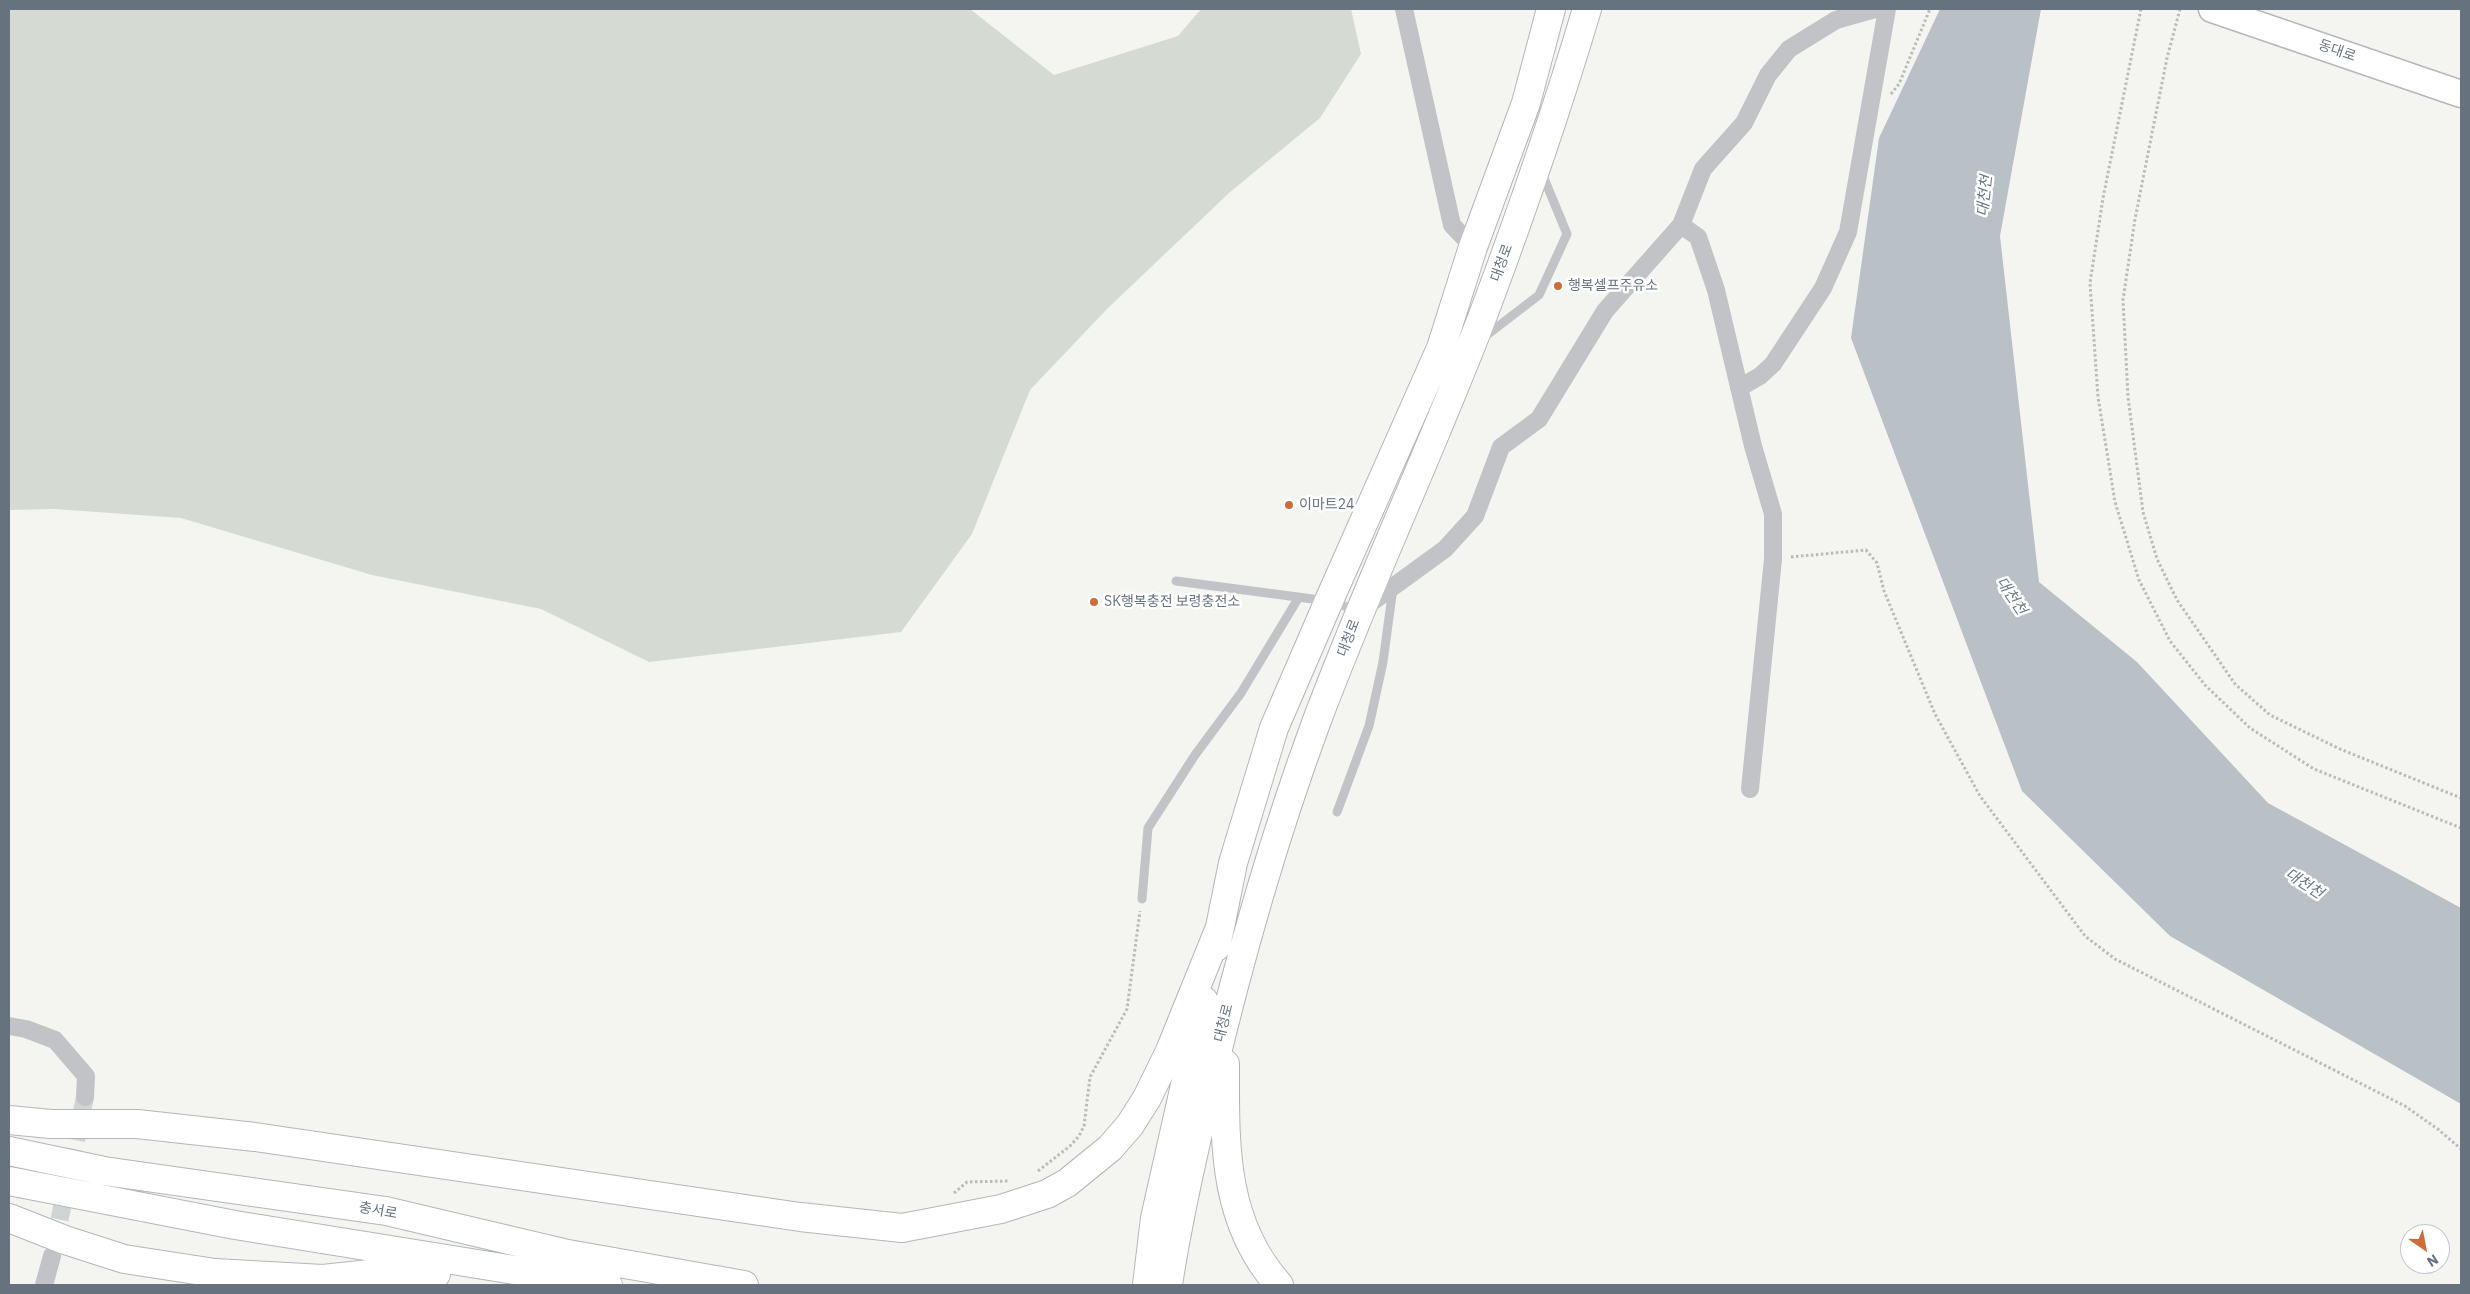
<!DOCTYPE html>
<html>
<head>
<meta charset="utf-8">
<style>
	body { margin:0 }
	#map { position:relative; width:2470px; height:1294px; overflow:hidden; background:#f4f5f1; font-family:"IBM Plex Sans",sans-serif }
	canvas { display:block }
	.frame { position:absolute; inset:0; border:10px solid #67727f; pointer-events:none }
	.north { position:absolute; left:2400px; top:1224px; width:50px; height:50px; box-sizing:border-box; background:#fff; border:1px solid #c2c7cc; border-radius:50%; rotate:147deg; font-size:14px; font-weight:700; line-height:20px; text-align:center; color:#67727f }
	.north::after { content:''; display:block; margin:auto; width:18px; height:22px; background:#cd6d39; clip-path:polygon(50% 0,100% 100%,50% 72%,0 100%) }
</style>
</head>
<body>
<div id="map">
<canvas width="2470" height="1294"></canvas>
<div class="frame"></div>
<div class="north">N</div>
</div>
<script>
const ctx = document.querySelector('canvas').getContext('2d');
ctx.lineJoin = 'round';
function fill(path, color) { ctx.fillStyle = color; ctx.fill(path, 'evenodd'); }
function trace(path, color, width, dash) { ctx.strokeStyle = color; ctx.lineWidth = width; ctx.lineCap = dash ? 'butt' : 'round'; ctx.setLineDash(dash || []); ctx.stroke(path); }
function write(font, color, halo, rows, align = 'center') {
  ctx.font = font + ' "IBM Plex Sans","Noto Sans KR",sans-serif'; ctx.lineWidth = 5; ctx.setLineDash([]); ctx.textBaseline = 'middle'; ctx.strokeStyle = halo; ctx.fillStyle = color; for (const [text, x, y, turn = 0] of rows) {
    ctx.save(); ctx.translate(x, y); ctx.rotate((+turn || 0) * Math.PI / 180); ctx.textAlign = isNaN(turn) ? turn : align; if (halo) ctx.strokeText(text, 0, 0); ctx.fillText(text, 0, 0); ctx.restore();
  }
}
const green = new Path2D(`
	M9,9h961l84,66 124,-39 23,-27h150l10,45 -41,64 -91,75 -122,116 -77,81 -58,144 -71,98 -252,30 -108,-53 -169,-34 -191,-57 -127,-9 -45,1z`);
const water = new Path2D(`
	M1940,9h101l-41,227 39,346 98,80 131,141 193,105v196l-291,-168 -148,-145 -171,-453 28,-200z`);
const streetTunnel = new Path2D(`
	M54,1246l31,-149`);
const path = new Path2D(`
	M2141,9l-38,189 -13,85 8,114 17,105 24,78 31,61 35,44 45,43 64,41 147,59
	M2180,9l-13,49 -32,161 -12,81 5,97 15,115 14,47 20,41 58,84 35,31 70,34 121,49
	M1891,94l8,-10 31,-75
	M1791,557l75,-7 11,13 7,28 51,123 45,82 105,140 30,23 290,147 34,24 22,19
	M1038,1171l32,-25 9,-10 5,-10 6,-49 37,-68 13,-98
	M954,1193l13,-11 41,-1`);
const lane = new Path2D(`
	M1483,338l56,-43 28,-61 -26,-63
	M1176,581l152,20 29,9
	M1337,812l32,-86 14,-64 10,-74
	M1142,899l6,-71 47,-73 46,-62 58,-96`);
const street = new Path2D(`
	M1404,9l48,216 21,22
	M1681,225l17,12 18,53 37,156 20,68v45l-23,230
	M1739,388l21,-12 13,-12 50,-76 25,-56 39,-223
	M1361,610l84,-61 30,-33 26,-69 38,-28 66,-108 76,-86 22,-56 41,-46 24,-48 21,-26 47,-29 39,-11
	M9,1026l17,3 29,11 31,36 -1,21
	M44,1285l8,-29`);
const secondary = new Path2D(`
	M2212,9l249,85`);
const highway = new Path2D(`
	M1216,947l17,-84 41,-135 57,-132 110,-248 32,-101 53,-144 25,-94
	M1225,1064c0,79 -3,157 54,221
	M9,1120l42,4h86l118,13 545,80 102,11 99,-19 46,-15 20,-11 43,-35 20,-23 17,-27 23,-47 49,-121
	M9,1151l95,20 282,40 182,43 176,31
	M9,1181l226,44 373,60
	M9,1218l56,22 59,19 91,14 108,6 84,-9 29,4
	M1147,1285l8,-67 49,-217
	M1168,1285c10,-67 25,-132 41,-199 29,-123 63,-244 107,-363 52,-139 116,-274 169,-413 37,-99 72,-200 102,-301`);
const markers = [
	[1558,286,5,"#cd6d39"],
	[1289,505,5,"#cd6d39"],
	[1094,602,5,"#cd6d39"]
];
const streetNames = [
	["동대로",2337,51,19],
	["대청로",1502,263,-70],
	["대청로",1349,638,-69],
	["대청로",1224,1023,-76],
	["충서로",378,1211,10]
];
const poiNames = [
	["행복셀프주유소",1568,286],
	["이마트24",1299,505],
	["SK행복충전 보령충전소",1104,602]
];
const waterNames = [
	["대천천",1985,196,-84],
	["대천천",2011,596,56],
	["대천천",2304,884,33]
];
fill(green, '#d5dbd3');
fill(water, '#b9c1c6');
trace(streetTunnel, '#d1d4d4', 18, [18, 9]);
trace(secondary, '#b3b7bb', 29);
trace(highway, '#b3b6b9', 30);
trace(path, '#b8babc', 3, [2.5, 2.5]);
trace(lane, '#c1c3c6', 9);
trace(street, '#c1c3c6', 18);
trace(secondary, '#fff', 26);
trace(highway, '#fff', 28);
for (const [x, y, r, color] of markers) { const dot = new Path2D(); dot.arc(x, y, r, 0, 2 * Math.PI); ctx.fillStyle = color; ctx.fill(dot); trace(dot, '#fff', 2); }
write('14px', '#67727f', '#fff', streetNames);
write('14px', '#67727f', '#fff', poiNames, 'left');
write('italic 15px', '#687882', '#fff', waterNames);
</script>
</body>
</html>
